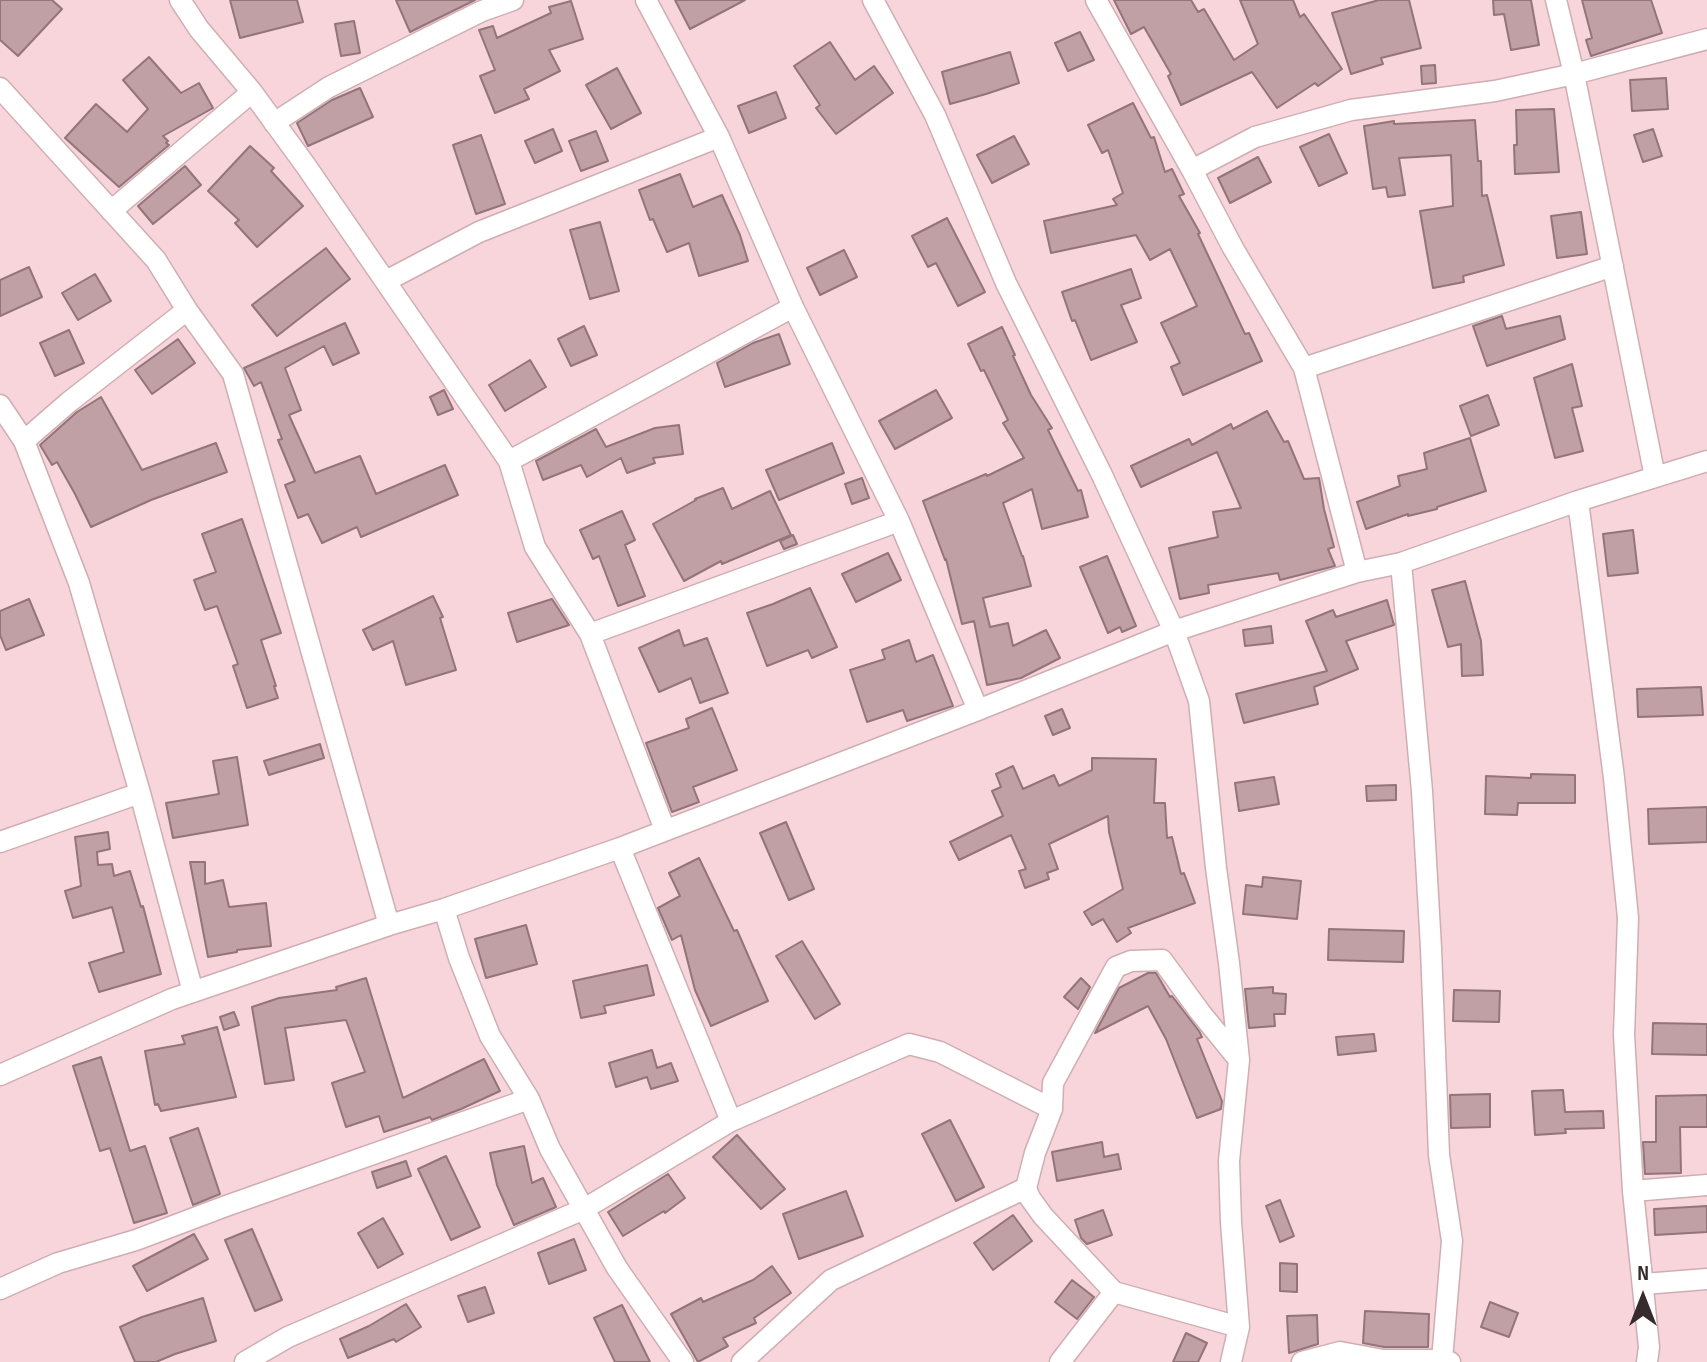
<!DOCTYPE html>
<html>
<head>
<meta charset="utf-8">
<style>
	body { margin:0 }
	#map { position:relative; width:1707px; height:1362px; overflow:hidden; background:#f8d5db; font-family:"Sofia Sans Condensed",sans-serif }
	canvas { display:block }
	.north { position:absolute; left:1603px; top:1258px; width:80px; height:80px; -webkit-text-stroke:6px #fff; paint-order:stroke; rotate:0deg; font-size:22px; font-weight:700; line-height:32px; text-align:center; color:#382b2d }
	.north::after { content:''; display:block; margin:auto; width:28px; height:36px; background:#382b2d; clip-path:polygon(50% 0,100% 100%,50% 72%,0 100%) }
</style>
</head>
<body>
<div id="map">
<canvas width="1707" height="1362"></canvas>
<div class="north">N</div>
</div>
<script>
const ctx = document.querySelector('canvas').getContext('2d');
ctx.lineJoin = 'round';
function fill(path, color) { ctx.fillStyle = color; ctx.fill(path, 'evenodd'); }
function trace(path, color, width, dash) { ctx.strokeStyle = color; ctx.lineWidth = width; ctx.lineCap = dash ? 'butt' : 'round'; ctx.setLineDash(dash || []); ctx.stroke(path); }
const building = new Path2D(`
	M0,0h52l10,9 -44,47 -18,-16z
	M230,0h67l6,22 -63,16z
	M396,0h79l-65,32z
	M675,0h70l-55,29z
	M1114,0h77l7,12 6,-3 30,51 24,-16 -18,-44h53l7,17 4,-3 38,55 -24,17 -3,-3 -38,25 -25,-36 -71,33 -13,-29 3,-2 -27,-47 -13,7z
	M1379,0h30l12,48 -40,10 2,6 -32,10 -19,-61z
	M1493,0h38l8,45 -28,5 -7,-36 -10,1z
	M1582,0h69l11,33 -71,23 -5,-16 6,-2z
	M571,1l12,38 -34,11 11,21 -36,18 5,10 -34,14 -15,-37 15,-6 -16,-40 14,-4 4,12 54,-25 -2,-6z
	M354,21l6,32 -19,3 -6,-32z
	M1080,32l14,28 -26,11 -13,-28z
	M830,42l25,38 19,-14 19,27 -57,41 -20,-26 4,-3 -26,-39z
	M1010,52l9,31 -33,11 -36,10 -8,-32z
	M149,57l32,36 18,-10 14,25 -50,28 5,5 -2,2 3,2 -50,42 -54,-49 31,-34 31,28 21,-23 -25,-29z
	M1435,65l1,18 -14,1 -1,-18z
	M617,68l24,45 -30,16 -25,-44z
	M1666,78l2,31 -36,2 -2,-31z
	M360,88l13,29 -65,29 -11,-23 35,-23z
	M776,92l10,26 -37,15 -11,-27z
	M1133,103l18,35 3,-1 11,35 7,-3 12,25 -5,2 21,37 -2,1 47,100 4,-1 13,28 -79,34 -12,-28 9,-4 -19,-40 36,-17 -27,-57 -20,11 -14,-25 -85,18 -7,-32 73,-16 -4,-6 10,-6 -15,-43 -6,3 -14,-28z
	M1554,109l5,63 -44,2 -1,-29h3l-1,-35z
	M1475,120l3,41h3l1,35 5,-1 17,70 -41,11 1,6 -31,6 -13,-77 33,-5 -2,-51 -52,3 6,37 -17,2 -2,-10 -13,2 -9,-63 30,-5v3z
	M553,129l9,22 -27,12 -10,-22z
	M1653,129l9,27 -19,6 -9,-27z
	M596,131l12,30 -27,10 -12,-30z
	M1329,134l18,39 -28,13 -19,-39z
	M481,135l24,69 -29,10 -23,-69z
	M1014,136l15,28 -37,19 -15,-28z
	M250,146l24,22 -3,3 32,35 -46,41 -22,-24 4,-3 -31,-29z
	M1258,157l13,25 -41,21 -12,-25z
	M185,166l16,19 -48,39 -15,-18z
	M680,174l13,33 29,-12 18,40 8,26 -49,15 -10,-33 -22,9 -14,-33 -3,1 -11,-30z
	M1581,212l6,42 -30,4 -6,-42z
	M947,218l38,74 -27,14 -22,-43 -8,4 -16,-31z
	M600,222l19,69 -29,8 -20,-69z
	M326,248l24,31 -73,57 -25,-31z
	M844,250l13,27 -37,18 -13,-27z
	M29,267l13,30 -42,19v-36z
	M1131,269l10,29 -20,7 16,37 -46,18 -16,-40 -3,1 -10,-29z
	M95,274l16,27 -33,19 -16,-27z
	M1502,316l4,13 54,-13 5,23 -78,27 -14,-40z
	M345,323l14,30 -26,12 -9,-19 -39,22 16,42 -12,5 26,58 45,-17 16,38 69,-29 13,30 -97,42 -4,-10 -35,16 -14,-29 -10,4 -13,-33 10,-4 -17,-41 4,-1 -21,-57 -7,4 -10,-18z
	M584,326l13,29 -26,11 -13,-27z
	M1002,327l13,28 -2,1 18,39 21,33 -4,2 30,61 3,-1 7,27 -46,12 -10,-40 -29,14 19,53h1l8,30 -48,12 7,29 18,-4 5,23 33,-16 14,28 -39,20 -34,7 -13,-64 -12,3 -16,-65 -1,1 -22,-59 63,-27 1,2 37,-18 -21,-35 5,-3 -24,-50 -3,1 -13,-27z
	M69,330l15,33 -29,13 -15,-33z
	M779,334l11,30 -65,23 -8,-24 36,-20z
	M178,339l17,24 -43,31 -17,-24z
	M530,360l16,27 -41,24 -16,-26z
	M1572,364l10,42 -10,2 11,43 -28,7 -21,-80z
	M444,390l9,19 -15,6 -8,-18z
	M936,390l16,28 -57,31 -16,-28z
	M1488,395l11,30 -28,11 -11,-30z
	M101,397l41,73 74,-27 11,29 -76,28 -60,27 -16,-33 -18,-32 -5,3 -12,-20 37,-33z
	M1267,411l17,31 4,-1 16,38 15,-1 5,31 10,38 -6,2 7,17 -55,14 -2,-7 -70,12 1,8 -29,6 -11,-51 49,-11 -5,-25 28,-4 -24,-56 -76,35 -10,-21 58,-27 3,6 39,-21 2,5z
	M679,425l4,29 -30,4 2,5 -28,10 -6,-15 -34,19 -6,-12 -38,15 -7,-19 60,-32 10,18 49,-19z
	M1470,438l16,53 -49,16v2l-29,7v-2l-42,15 -9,-27 43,-16 -2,-10 29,-7 -3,-16z
	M832,443l12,30 -65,27 -13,-30z
	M862,478l7,20 -17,6 -7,-20z
	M723,488l9,21 38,-18 21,44 -69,29 -1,-3 -37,20 -31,-57 43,-24 -1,-1z
	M622,511l13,29 -10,5 20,51 -27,10 -19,-50 -6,3 -13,-29z
	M242,519l39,114 -20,7 15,46h-2l4,12 -31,10 -14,-42 5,-2 -21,-58 -12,4 -11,-30 22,-8 -14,-38z
	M1633,530l5,43 -30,3 -5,-42z
	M793,535l4,9 -13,5 -4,-8z
	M888,553l13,27 -45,22 -14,-28z
	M1107,556l29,70 -14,6 -2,-5 -12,6 -28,-66z
	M1465,581l16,60 2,34 -21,1 -1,-32 -13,3 -16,-57z
	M810,588l27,59 -25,11 -4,-8 -41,16 -20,-53 26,-9z
	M433,596l10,21 -3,1 16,52 -50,15 -13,-44 -20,9 -10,-20z
	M29,599l15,36 -38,15 -6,-15v-24z
	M552,599l17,26 -52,17 -9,-29z
	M1387,600l7,25 -48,16 12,28 -44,18 4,17 -74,19 -8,-29 91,-23 -21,-50 27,-11 3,7z
	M1271,626l2,17 -28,3 -2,-16z
	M679,630l5,16 23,-8 21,55 -28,10 -9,-25 -32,14 -20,-44z
	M909,640l7,22 17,-7 20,51 -46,15 -4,-11 -36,12 -17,-52 35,-11 -3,-9z
	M1701,687l2,28 -65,2 -1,-28z
	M712,708l25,62 -44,17 6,15 -27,10 -26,-69 43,-15 -3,-9z
	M1062,709l8,19 -17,7 -8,-19z
	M320,744l4,14 -55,17 -5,-14z
	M237,757l11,68 -75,13 -7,-35 53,-9 -6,-33z
	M1092,758l64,1 -2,44h11l2,35 5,-1 9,37 3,-1 11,30 -67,25 3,5 -14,9 -14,-23 -11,6 -8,-13 39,-23 -14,-57 -1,-16 -59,28 9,25 -11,4 2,6 -24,9 -6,-17 7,-2 -15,-34 -52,25 -9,-18 53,-26 -11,-25 9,-4 -5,-13 17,-8 10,23 31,-14 5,11 33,-16z
	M1531,774l44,1v28h-57l-1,12 -32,-1 1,-38 45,2z
	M1274,777l5,27 -40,7 -4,-28z
	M1396,785v15l-29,1 -1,-15z
	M1707,807v35l-58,2 -1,-35z
	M786,822l28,67 -25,11 -29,-67z
	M108,832l2,17 -13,3 1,13 14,-1 2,12 16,-5 11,36 2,-1 18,68 -62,18 -10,-29 35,-11 -12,-45 -39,11 -8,-27 16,-5 -6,-49z
	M699,858l35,73 3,-1 31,71 -57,25 -16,-36 -14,-55 -9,5 -14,-32 22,-12 -11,-23z
	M190,862h15v22l18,-4 6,27 37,-4 5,43 -34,4v2l-29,5z
	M1263,877l38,4 -4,38 -54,-5 3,-29 16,2z
	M526,925l11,39 -51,14 -11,-39z
	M1329,929l75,2 -1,31 -75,-2z
	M802,941l38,63 -25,15 -39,-63z
	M647,965l7,30 -50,11 2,7 -25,5 -8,-37z
	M1148,973h8l14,24 2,-1 27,35 3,6 -5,2 25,62 -1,8 -24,9 -31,-79 -18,-33 -53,27 24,-45z
	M366,978l37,120 81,-39 16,32 -39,18 -29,11 -2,-3 -46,15 -5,-16 -33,11 -14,-44 33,-11 -19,-52 -61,8 9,52 -29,4 -13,-77 27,-9 58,-8 -1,-3z
	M1081,978l9,9 -12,22 -14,-12z
	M1273,987v6l13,1 -1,20h-11l1,12 -26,2 -4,-39z
	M1454,990l46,1 -1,31 -46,-1z
	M234,1012l5,13 -15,5 -4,-13z
	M1653,1023l54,1v31l-55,-1z
	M217,1027l19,70 -75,14 -3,-7 -3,1 -10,-54 40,-7 -3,-8z
	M1374,1034l2,17 -38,4 -2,-18z
	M652,1050l5,18 14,-5 7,18 -27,8 -4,-12 -31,10 -7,-24z
	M101,1057l29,94 15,-5 22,67 -33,10 -24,-75 -10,3 -27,-85z
	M1563,1090l2,22 38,-1 1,17 -39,1 1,4 -31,2 -3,-44z
	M1490,1094v33l-39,1 -1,-33z
	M1707,1095v32h-27l1,46 -36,1 -2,-32h13v-46z
	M950,1120l34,67 -28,14 -34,-67z
	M198,1128l22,66 -27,11 -23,-67z
	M737,1135l48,54 -24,20 -48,-52z
	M1102,1142l2,15 14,-3 3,15 -64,12 -5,-29z
	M524,1146l8,37 11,-5 13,29 -42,18 -17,-40 -7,-32z
	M446,1156l34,71 -29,13 -33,-71z
	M406,1161l5,15 -34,12 -5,-16z
	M668,1174l17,24 -20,15 -1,-2 -41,25 -15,-24z
	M846,1191l17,45 -64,23 -16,-45z
	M1280,1200l14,36 -14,6 -14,-36z
	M1707,1206v26l-52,3 -1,-26z
	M1103,1210l9,25 -25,9 -6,-6 -6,-18z
	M1013,1215l19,26 -39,29 -19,-27z
	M383,1218l20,36 -25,14 -20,-35z
	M252,1229l30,71 -27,11 -30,-71z
	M194,1234l14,25 -61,32 -14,-25z
	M574,1239l12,31 -37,14 -11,-31z
	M1280,1263l17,1v28l-17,-1z
	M772,1266l19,27 -37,25 2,5 -33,15 5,8 -30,16 -27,-48 30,-16 2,4 50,-22z
	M1072,1280l22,17 -17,22 -22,-17z
	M485,1287l9,26 -26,9 -10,-26z
	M203,1298l13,43 -41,13 -19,8h-21l-15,-35 22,-10z
	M1490,1302l28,11 -9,24 -28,-10z
	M406,1304l15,23 -25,15 -2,-3 -46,19 -8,-19 29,-13z
	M622,1305l28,57h-35l-21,-44z
	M1365,1311l64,3 -1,33h-44l-21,-4z
	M1317,1315l1,29 -29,9 -2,-37z
	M1186,1333l21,10 -9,19h-25z`);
const minor = new Path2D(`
	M180,0l19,29 53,63 54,74 203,295 26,86 55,87 75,196
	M646,0l73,137 74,170 106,214 79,189
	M873,0l62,115 71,168 96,192 72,156 25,70 17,167 13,95 10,97 -10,101 2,61 8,105 -8,35
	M1096,0l96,170 41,78 71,120 53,204
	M1556,0l18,74 81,403
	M0,88l156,172 31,50 46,64 156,551
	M274,123l55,-36 153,-76 31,-11
	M1192,170l63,-33 96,-27 144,-19 79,-17 133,-35
	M111,211l141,-119
	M386,281l93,-49 240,-95
	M1304,368l309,-102
	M0,405l24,36 55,142 61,210 53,199
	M24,441l45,-39 118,-92
	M509,461l284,-154
	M1578,501l36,277 14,140 -4,117 9,156
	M1401,563l21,228 9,157 8,207 13,86 -10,119
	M590,634l309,-113
	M0,842l140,-49
	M620,848l111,273
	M444,909l15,49 31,78 39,63 21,50 67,119 66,94
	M1239,1060l-39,-48 -38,-52 -31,1 -15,6 -63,116 -1,26 -17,44 -9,35 4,10 13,18 71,76 125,35
	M0,1075l172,-76 217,-74 55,-16 176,-61 358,-138 196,-79 183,-59 44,-9 177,-62 129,-40
	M1644,1284l63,-5
	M0,1289l58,-26 78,-23 90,-34 303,-107
	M245,1362l43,-25 296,-128 147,-88 178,-77 31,8 112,57
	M742,1362l89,-82 195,-92
	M1060,1362l54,-70
	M1302,1362l38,-10 43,8h59l8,2
	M1647,1362l2,-15 -16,-156 74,-6`);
fill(building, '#c0a0a5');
trace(building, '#927479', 2);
trace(minor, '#cfaeb3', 23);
trace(minor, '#fff', 20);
</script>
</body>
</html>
